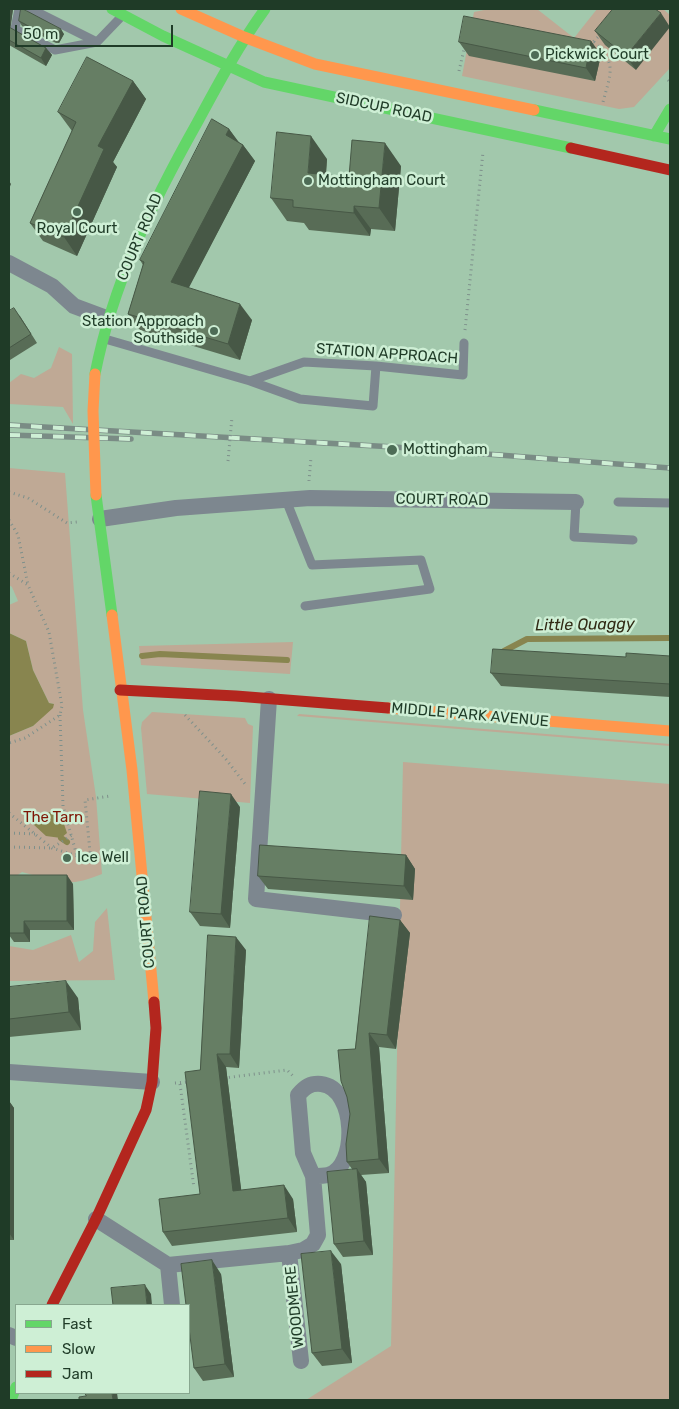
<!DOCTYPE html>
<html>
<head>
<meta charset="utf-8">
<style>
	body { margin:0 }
	#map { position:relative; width:679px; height:1409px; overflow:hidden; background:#a2c8ac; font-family:Rubik,sans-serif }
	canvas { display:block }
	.frame { position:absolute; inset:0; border:10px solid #1f3b27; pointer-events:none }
	.legend { position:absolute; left:15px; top:1304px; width:175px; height:90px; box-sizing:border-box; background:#ceefd5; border:1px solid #88a78f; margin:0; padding:6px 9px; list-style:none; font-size:15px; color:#1f3b27 }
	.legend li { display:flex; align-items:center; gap:10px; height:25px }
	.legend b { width:25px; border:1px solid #88a78f }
	.scale { position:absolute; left:15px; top:25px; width:158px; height:22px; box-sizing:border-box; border:2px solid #1f3b27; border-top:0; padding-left:6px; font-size:15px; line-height:18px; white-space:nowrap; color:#1f3b27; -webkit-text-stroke:4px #ceefd5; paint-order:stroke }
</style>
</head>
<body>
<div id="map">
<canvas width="679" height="1409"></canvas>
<div class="frame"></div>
<ul class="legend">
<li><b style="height:6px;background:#63d668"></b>Fast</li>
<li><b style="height:6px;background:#ff974d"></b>Slow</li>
<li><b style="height:6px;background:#b3261e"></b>Jam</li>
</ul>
<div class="scale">50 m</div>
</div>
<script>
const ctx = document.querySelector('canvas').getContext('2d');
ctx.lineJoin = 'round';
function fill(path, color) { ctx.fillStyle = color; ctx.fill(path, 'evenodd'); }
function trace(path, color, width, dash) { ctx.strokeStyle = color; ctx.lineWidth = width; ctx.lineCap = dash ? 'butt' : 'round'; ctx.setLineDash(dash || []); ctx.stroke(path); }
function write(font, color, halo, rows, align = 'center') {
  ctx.font = font + ' Rubik,sans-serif'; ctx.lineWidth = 5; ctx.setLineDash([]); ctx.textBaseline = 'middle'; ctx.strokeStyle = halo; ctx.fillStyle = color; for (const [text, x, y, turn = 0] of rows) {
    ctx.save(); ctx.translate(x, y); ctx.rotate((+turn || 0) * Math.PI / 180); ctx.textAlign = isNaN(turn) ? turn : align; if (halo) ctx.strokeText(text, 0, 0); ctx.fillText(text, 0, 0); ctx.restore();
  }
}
const green = new Path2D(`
	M489,9h48l37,29 23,-29h66l7,6v53l-36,39 -15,2 -157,-33 12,-64z
	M59,347l13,7 1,70 -10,-17 -54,-3v-21l12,-9 13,4 17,-10z
	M9,468l56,5 18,237 13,87 6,77c-36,15 -45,7 -80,-2l-13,9v-145l24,-10 21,-22 -5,-1 -16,-33 -7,-29 -17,-8v-28l9,-4 -6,-14 -3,-2z
	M293,642l-3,32 -149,-9 -2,-19z
	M152,712l93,6 3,6 5,2 -3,77 -103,-9 -6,-66 1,-6z
	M299,714l371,30v2l-373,-30z
	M403,762l267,22v616h-364l85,-54z
	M107,908l8,72 -106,1v-35l24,4 38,-15 8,27 14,-11 2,-29z`);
const water = new Path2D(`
	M9,633l17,8 7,29 16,33 5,1 -1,4 -20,18 -24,10z
	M52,811l9,4 6,18 -6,5 -15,-2 -13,-12 5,-7z`);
const stream = new Path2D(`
	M504,651l23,-12 143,-1
	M142,656l18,-2 127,6
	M61,838l6,4`);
const path = new Path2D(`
	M594,42c24,21 16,33 9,60
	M590,45l10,-10
	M459,71l6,-26
	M668,80l2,2
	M465,330l18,-178
	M309,481l2,-24
	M9,492l19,6 39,25 10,-1
	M9,520l9,15 10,50
	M9,573l19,12 21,47 13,74 -2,9 -35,23 -16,5
	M60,715l3,91 14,50
	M185,715l40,43 20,26
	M9,813l43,35 25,8 13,-4 -5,-52 25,-4
	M9,833l28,1
	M9,847l43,1 20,-13
	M224,1078l63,-8 6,6
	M175,1083l13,-1
	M180,1084l14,104`);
const lane = new Path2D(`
	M19,9l-4,20 40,21 42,-8
	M31,9l66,33 24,-25
	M105,339l145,42 50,18 73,7 3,-40
	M250,381l54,-19 72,4 87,9 1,-32
	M286,500l26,65 109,-5 9,29 -125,17
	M576,502l-2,35 59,3
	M618,502l52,1`);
const street = new Path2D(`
	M9,263l43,23 22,20 35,13
	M100,519l76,-11 134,-10 266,4
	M269,699l-13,200 138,16
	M9,1072l143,10
	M96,1219l72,46 121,-12 14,-3 10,-6 5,-9 -5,-59 -10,-23 -5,-58c7,-8 12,-12 23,-11 36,4 37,84 7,91 -4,1 -11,1 -15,1
	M289,1253l12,108
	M168,1265l4,40
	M9,1335l7,3`);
const fast = new Path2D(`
	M112,9l51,27 101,46 307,66
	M534,110l136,29
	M654,136l16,-27
	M95,374c18,-91 57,-171 102,-251 21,-39 42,-78 68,-114
	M96,495l16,120
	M11,1400l5,-13`);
const slow = new Path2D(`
	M181,9l63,28 71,27 219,46
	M112,615l20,155 22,232
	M388,708l282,23`);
const jam = new Path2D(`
	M571,148l99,22
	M120,690l116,6 152,12
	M52,1305l44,-86 50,-109 6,-28 4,-54 -2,-26`);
const rail = new Path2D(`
	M9,425l385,22 276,21
	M9,435l122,4`);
const pathBridge = new Path2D(`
	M228,461l4,-44`);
const slowBridge = new Path2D(`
	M95,374l-2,37 3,84`);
const wall = new Path2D(`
	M9,9h4l-3,19 36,20 6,7 -6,11 -37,-21z
	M613,9l23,61 -31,-25 -10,-14z
	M19,21l45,13 -5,9h-3l-34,-17z
	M591,41l10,14 -6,26 -126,-25 -10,-14z
	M133,81l13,18 -33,63 4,5 -40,89 -34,-15 -13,-18 42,-92 -14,-19z
	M229,129l9,13 5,3 12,16 -67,127 64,32 -12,40 -100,-30 -12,-16 15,-49 -3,-5z
	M327,159l-1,16 23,2 52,-11 -6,65 -24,-2 -1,7 -61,-6 -5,-7 -17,-2 -16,-23z
	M9,311l11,5 17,27 -27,17 -1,-2z
	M670,656v41l-169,-11 -10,-13 135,-16z
	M240,807l-10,121 -30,-2 -10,-14z
	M406,855l9,14 -2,31 -145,-11 -10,-13z
	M9,875l64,9 1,46h-44v12h-16l-5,-7z
	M400,920l10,13 -14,116 -17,-2 10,126 -28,2 5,7 7,73 -30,2 -9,-13 18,-75 -5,-7 8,-113z
	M246,950l-7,118 -13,-1 15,123 52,9 4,33 -125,14 -9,-14 37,-38v-124z
	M9,987l69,11 3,32 -72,7z
	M9,1101l5,7v132h-5z
	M341,1264l11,99 -30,3 -10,-13z
	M221,1274l13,103 -31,4 -9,-13z`);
const shadedWall = new Path2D(`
	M9,9h4l-3,23 -1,-1z
	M661,13l9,14 -34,43 -10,-14z
	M61,29l3,5 -5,9 -3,-5z
	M591,41l10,14 -6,26 -9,-13z
	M46,48l6,7 -6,11 -5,-8z
	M133,81l13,18 -33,63 4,5 -40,89 -13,-19 34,-91z
	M229,129l12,16 -15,-10z
	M311,136l16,23 -3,37 -16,-23z
	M385,143l16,23 -6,65 -16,-23z
	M243,145l12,16 -72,138 -12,-17z
	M9,181l2,3 -2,5z
	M354,206l17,23 -1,7 -16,-23z
	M240,304l12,16 -12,40 -12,-16z
	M231,794l9,13 -10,121 -9,-14z
	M406,855l9,14 -2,31 -9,-14z
	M67,875l6,9 1,46 -7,-9z
	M400,920l10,13 -14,116 -9,-14z
	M24,921l6,9v12l-6,-9z
	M236,937l10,13 -7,118 -9,-14z
	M66,981l12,17 3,32 -12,-18z
	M369,1033l10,14 10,126 -10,-14z
	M217,1054l9,13 17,137 -10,-13z
	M9,1101l5,7v132l-5,-7z
	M357,1169l9,13 7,73 -9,-14z
	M284,1185l9,14 4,33 -9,-14z
	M331,1251l10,13 11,99 -10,-14z
	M212,1260l9,14 13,103 -9,-13z
	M145,1285l6,9 1,11h-5z
	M112,1393h5l1,7h-5z`);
const building = new Path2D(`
	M21,9h2l38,20 -5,9 -3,1 -34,-18z
	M613,9h42l6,4 -35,43 -31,-25z
	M464,16l127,25 -5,27 -127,-26z
	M9,27l37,21 -5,10 -32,-18z
	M87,57l46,24 -35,65 6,3 -40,88 -34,-14 46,-101 -18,-10z
	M212,119l17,10 -3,6 17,10 -72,137 69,22 -12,40 -100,-30 16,-52 -4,-2z
	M277,132l34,4 -3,37 41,4 3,-37 33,3 -6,65 -25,-2v7l-61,-6v-7l-22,-2z
	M14,308l17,26 -22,14v-37z
	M493,649l133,8v-4l44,3v28l-179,-11z
	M200,791l31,3 -10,120 -31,-2z
	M260,845l146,10 -2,31 -146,-10z
	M9,875h58v46h-43v12h-15z
	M370,916l30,4 -13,115 -18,-2 10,126 -32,3 -1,-18 4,-30 -3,-17 -6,-16 -3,-31 17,-1z
	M208,935l28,2 -6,117h-13l16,137 51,-6 4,33 -125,14 -4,-33 41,-5 -15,-122 15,-2z
	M66,981l3,31 -60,7v-32z
	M357,1169l7,72 -30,3 -7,-72z
	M331,1251l11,98 -30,4 -11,-99z
	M212,1260l13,104 -31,4 -5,-40v-23h-3l-5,-41z
	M145,1285l2,20h-34l-2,-17z
	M85,1393h27l1,7h-34v-3l7,-1z`);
const markers = [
	[535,55,5,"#4d6c56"],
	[308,181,5,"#4d6c56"],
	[77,212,5,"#4d6c56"],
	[214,331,5,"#4d6c56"],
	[392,450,6,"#4d6c56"],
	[67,858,5,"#4d6c56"]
];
const poiNames = [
	["Pickwick Court",545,55],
	["Mottingham Court",318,181],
	["Royal Court",77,229,"center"],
	["Station Approach",204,322,"right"],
	["Southside",204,339,"right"],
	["Mottingham",403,450],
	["Ice Well",77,858]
];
const streetNames = [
	["SIDCUP ROAD",384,108,12],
	["COURT ROAD",140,237,-67],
	["STATION APPROACH",387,354,4],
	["COURT ROAD",442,500,1],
	["MIDDLE PARK AVENUE",470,715,5],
	["COURT ROAD",146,922,-95],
	["WOODMERE",295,1307,-96]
];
const parkNames = [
	["The Tarn",53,818]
];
const waterNames = [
	["Little Quaggy",585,625,-1]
];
fill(green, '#bfa995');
fill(water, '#88854f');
trace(stream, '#88854f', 6);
trace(path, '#7e908b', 3, [1, 4]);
trace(lane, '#7d878f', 9);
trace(street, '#7d878f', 16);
trace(fast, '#63d668', 11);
trace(slow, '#ff974d', 11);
trace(jam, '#b3261e', 11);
trace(rail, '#7a8c85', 5.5);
trace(rail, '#ceefd5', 4, [11]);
trace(pathBridge, '#7e908b', 3, [1, 4]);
trace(slowBridge, '#ff974d', 11);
fill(wall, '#586c56');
fill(shadedWall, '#475846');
fill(building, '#667e64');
trace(building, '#475846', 1);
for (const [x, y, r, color] of markers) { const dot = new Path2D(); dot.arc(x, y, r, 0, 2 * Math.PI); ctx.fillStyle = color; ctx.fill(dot); trace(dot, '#ceefd5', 2); }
write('15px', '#1f3b27', '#ceefd5', poiNames, 'left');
write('15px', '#1f3b27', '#ceefd5', streetNames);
write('15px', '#7e1505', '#ceefd5', parkNames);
write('italic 16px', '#312a15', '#ceefd5', waterNames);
</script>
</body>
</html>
